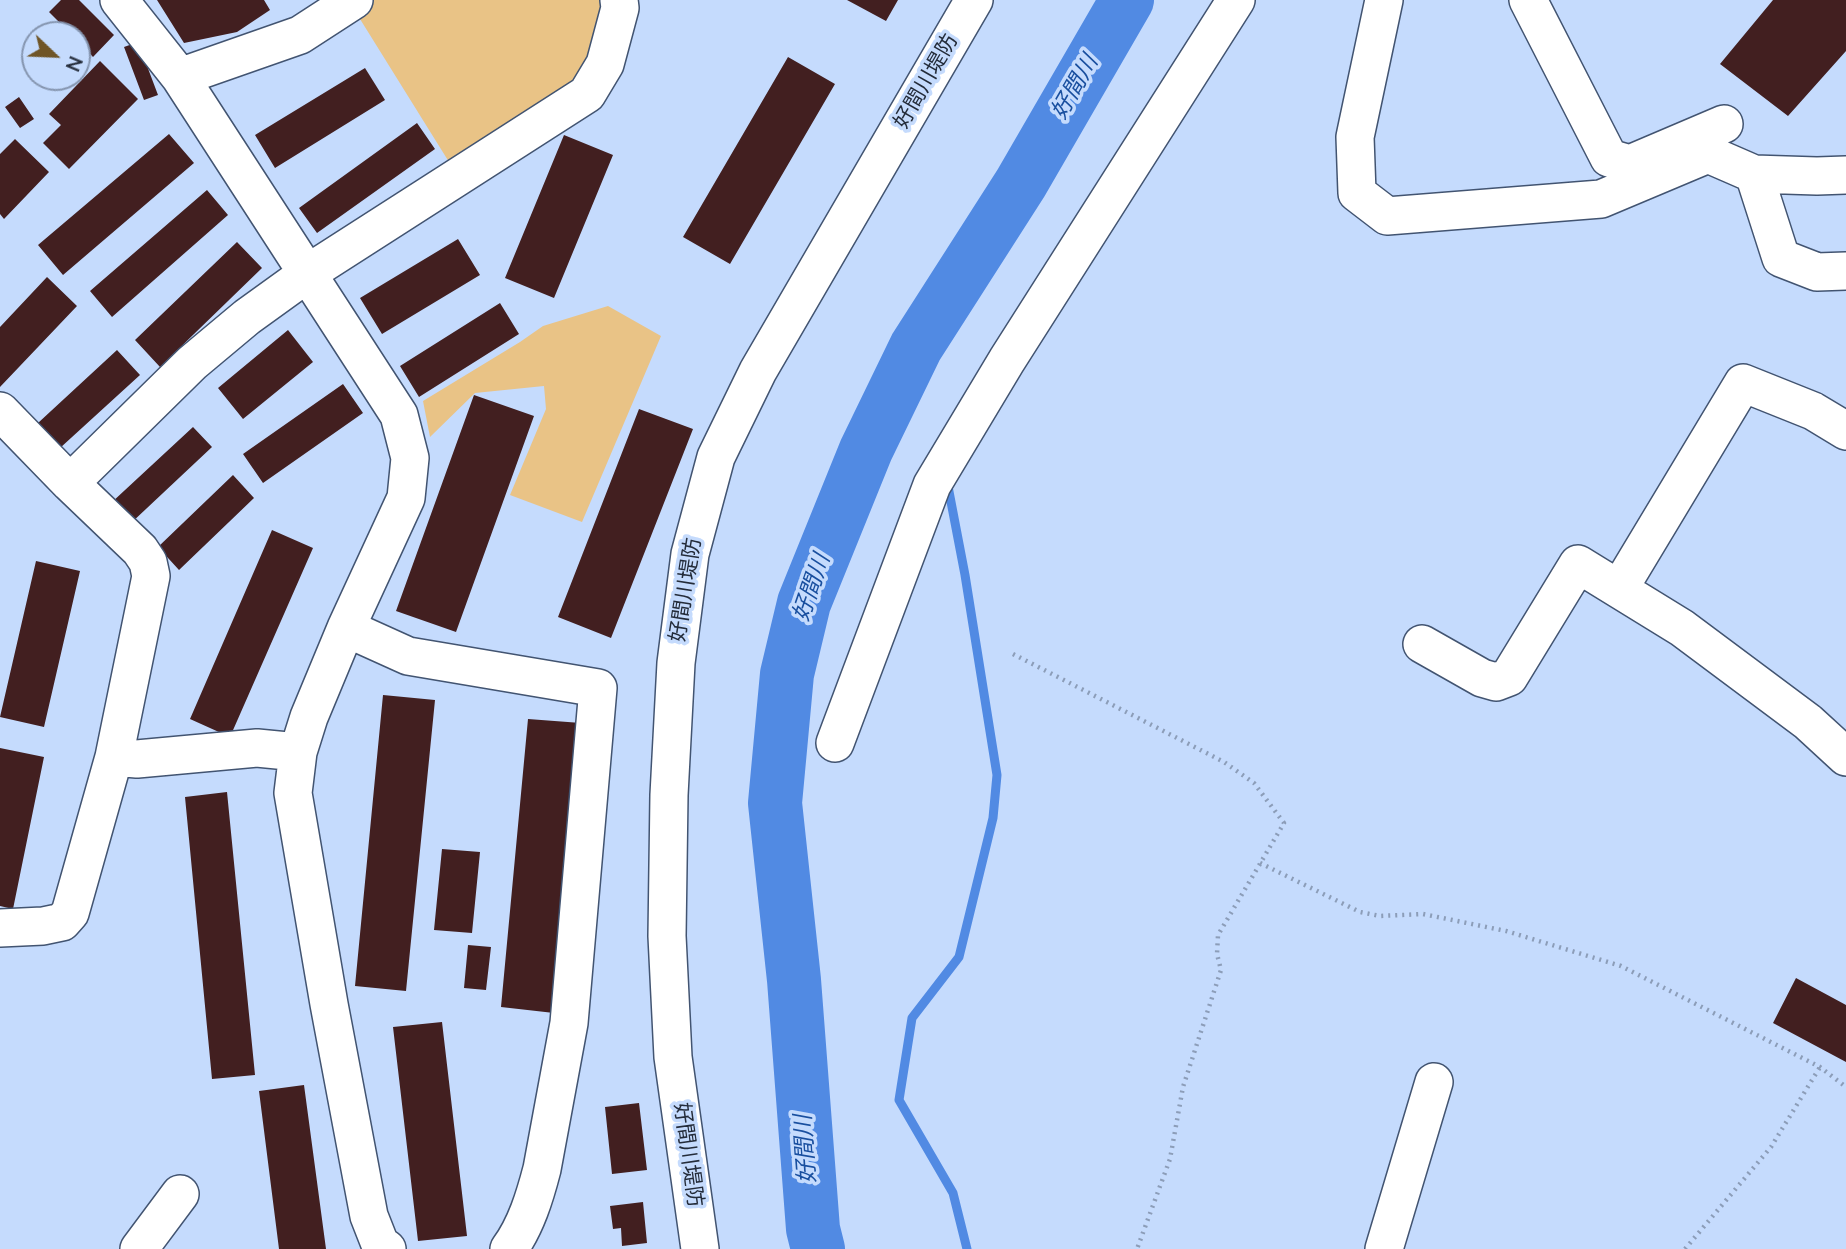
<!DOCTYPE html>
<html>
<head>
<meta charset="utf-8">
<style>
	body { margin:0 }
	#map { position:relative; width:1846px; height:1249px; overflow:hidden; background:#c5dbfd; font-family:"Nunito Sans",sans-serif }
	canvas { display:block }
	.north { position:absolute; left:21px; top:21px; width:70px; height:70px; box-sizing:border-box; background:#c5dbfd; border:2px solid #8595af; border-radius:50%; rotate:113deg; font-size:19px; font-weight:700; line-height:28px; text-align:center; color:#242c3a }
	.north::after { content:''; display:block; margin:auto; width:24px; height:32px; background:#6f5527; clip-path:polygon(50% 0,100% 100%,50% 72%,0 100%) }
</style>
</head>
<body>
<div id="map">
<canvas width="1846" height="1249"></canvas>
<div class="north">N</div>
</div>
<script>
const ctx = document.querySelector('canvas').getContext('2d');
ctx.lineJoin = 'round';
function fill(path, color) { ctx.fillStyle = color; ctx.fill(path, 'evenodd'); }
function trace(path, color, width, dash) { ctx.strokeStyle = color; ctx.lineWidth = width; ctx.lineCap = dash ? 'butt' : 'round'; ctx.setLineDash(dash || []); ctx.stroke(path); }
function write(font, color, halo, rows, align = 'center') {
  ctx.font = font + ' "Nunito Sans","Noto Sans JP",sans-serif'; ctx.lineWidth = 7; ctx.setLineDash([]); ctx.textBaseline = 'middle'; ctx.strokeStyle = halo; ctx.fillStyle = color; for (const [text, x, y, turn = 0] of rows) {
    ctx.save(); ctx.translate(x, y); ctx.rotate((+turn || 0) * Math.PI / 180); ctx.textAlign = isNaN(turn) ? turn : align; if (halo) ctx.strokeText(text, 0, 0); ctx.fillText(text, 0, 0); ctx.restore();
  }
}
const green = new Path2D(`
	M374,0h226l1,9 -13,49 -16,25 -123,79 -94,-151z
	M608,306l53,30 -79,186 -72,-27 36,-86 -2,-23 -69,7 -45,44 -7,-36 97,-59 23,-16z`);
const stream = new Path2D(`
	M947,481l18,94 32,200 -4,43 -34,139 -47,61 -13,82 54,93 14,56`);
const river = new Path2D(`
	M818,1249l-5,-20 -19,-249 -19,-177 12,-129 17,-71 62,-153 50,-103 105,-164 106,-183`);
const building = new Path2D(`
	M61,0h18l35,35 -21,22 -16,-17v-5h-5l-23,-23z
	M157,0h107l6,10 -33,22 -53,11z
	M847,0h51l-12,21z
	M1773,0h73v51l-58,65 -68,-52z
	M138,42l20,53 -14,5 -20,-53z
	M788,57l47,27 -105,180 -47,-27z
	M100,61l38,38 -69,70 -26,-26 18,-18 -12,-11z
	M365,68l20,32 -110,68 -20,-33z
	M19,97l15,22 -14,9 -15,-21z
	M417,123l18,26 -118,84 -18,-25z
	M169,134l25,29 -131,112 -25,-30z
	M564,135l49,20 -59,143 -49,-20z
	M15,139l34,33 -45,47 -4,-5v-60z
	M207,190l21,25 -116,102 -22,-26z
	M458,239l22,36 -98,59 -22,-36z
	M237,242l25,26 -102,99 -25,-27z
	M47,277l30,29 -77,81v-60z
	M500,303l19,31 -100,63 -19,-31z
	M288,330l25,32 -70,57 -25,-31z
	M117,350l23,25 -80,73 -22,-25z
	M343,384l20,29 -100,70 -20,-29z
	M474,395l60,21 -78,216 -60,-21z
	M639,409l54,20 -82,209 -53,-21z
	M193,427l19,20 -82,77 -19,-21z
	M233,475l21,23 -75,72 -21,-23z
	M272,530l41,18 -83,189 -40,-18z
	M36,561l44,10 -36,156 -44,-10z
	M383,695l52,5 -29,291 -51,-5z
	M528,719l53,4 -27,290 -53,-6z
	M0,748l44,9 -31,152 -13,-3z
	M227,792l28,283 -43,4 -27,-282z
	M442,849l38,3 -8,81 -38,-3z
	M468,945l23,2 -5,43 -22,-2z
	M1796,978l50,27v57l-73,-39z
	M442,1022l25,214 -49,5 -25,-214z
	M304,1085l22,164h-47l-20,-158z
	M639,1103l8,67 -35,4 -7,-67z
	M643,1202l4,41 -25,3 -1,-18 -8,1 -3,-23z`);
const path = new Path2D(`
	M1013,654l211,108 30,21 30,40 -66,112 -1,19 4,16 -38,117 -13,72 -33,90
	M1260,863l100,49 20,4 43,-2 83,17 115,35 199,101 26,20
	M1685,1249l86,-102 49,-80`);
const minor = new Path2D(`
	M119,0l61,77 219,338 11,43 -4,40 -60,130 -37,89 -11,35 -5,41 36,211 40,212 11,28 7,5
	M1384,0l-29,137 2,56 30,23 214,-17 107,-45 46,20 27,84 36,14 29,-1
	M1528,0l81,158 21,6 94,-40
	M180,77l120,-42 54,-35
	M1754,174l63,2 29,-1
	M0,411l70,72 70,67 8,12 3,14 -37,181 -44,156 -8,9 -19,4 -43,2
	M70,483l122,-120 55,-46 61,-44 279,-179 18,-30 15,-56 -1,-8
	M1619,589l124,-206 70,28 33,20
	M346,628l62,28 190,32 -29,335 -27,146c-7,27 -16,57 -33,80
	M1422,644l60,34 14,4 13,-5 69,-113 104,64 126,94 38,35
	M835,743l97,-258 75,-125 229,-360
	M114,757l23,2 120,-11 41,4
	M139,1249l41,-55
	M700,1249l-27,-192 -6,-121 2,-141 7,-132 14,-109 26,-97 42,-86 216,-371
	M1384,1249l50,-167`);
const streetNames = [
	["好間川堤防",927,82,-60],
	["好間川堤防",687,590,-81],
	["好間川堤防",687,1155,82]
];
const waterNames = [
	["好間川",1076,88,-60],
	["好間川",813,588,-71],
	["好間川",807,1149,-94]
];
fill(green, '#e9c386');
trace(stream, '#518ae3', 9);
trace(river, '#518ae3', 54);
fill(building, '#421f20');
trace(minor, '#425471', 40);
trace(path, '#8c9db8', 4.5, [2, 5]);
trace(minor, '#fff', 37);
write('21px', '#242c3a', '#c5dbfd', streetNames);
write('italic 23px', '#194f9f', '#c5dbfd', waterNames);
</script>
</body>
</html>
